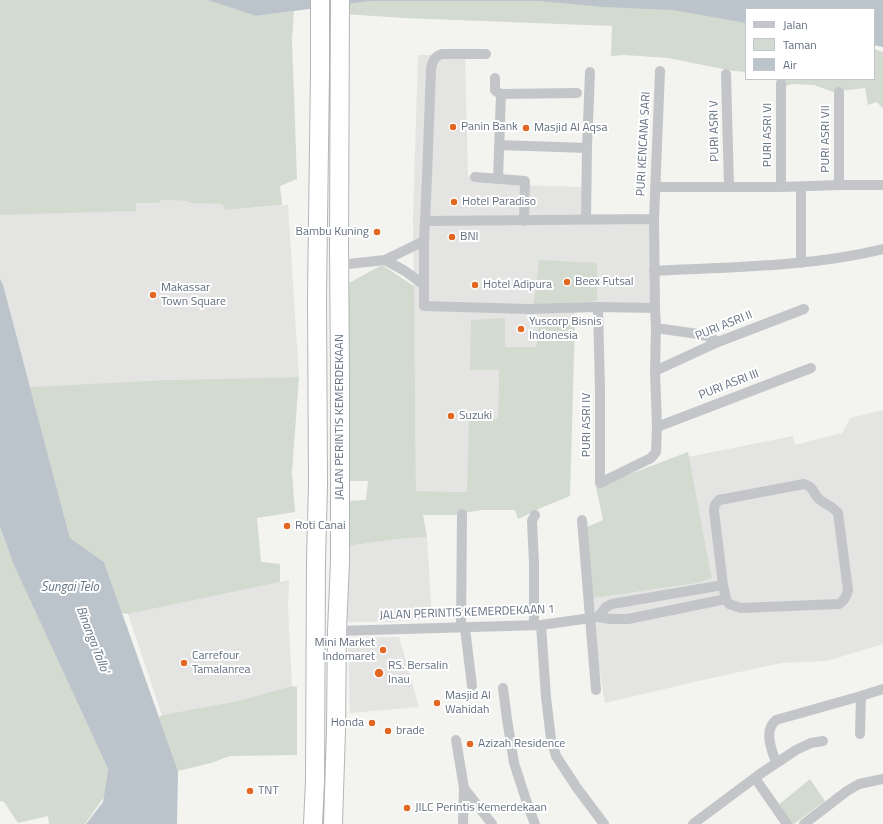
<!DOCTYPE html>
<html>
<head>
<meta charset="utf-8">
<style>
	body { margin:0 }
	#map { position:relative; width:883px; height:824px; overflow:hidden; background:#f3f4ef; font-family:"Titillium Web",sans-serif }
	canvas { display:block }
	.legend { position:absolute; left:745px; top:8px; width:130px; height:72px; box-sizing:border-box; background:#fff; border:1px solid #c1c5cc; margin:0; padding:5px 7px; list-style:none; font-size:12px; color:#636f80 }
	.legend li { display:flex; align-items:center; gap:8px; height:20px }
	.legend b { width:20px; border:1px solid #c1c5cc }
</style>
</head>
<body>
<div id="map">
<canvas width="883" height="824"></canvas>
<ul class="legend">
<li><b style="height:5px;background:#c3c5c9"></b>Jalan</li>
<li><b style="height:11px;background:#d3dad0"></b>Taman</li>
<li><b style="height:11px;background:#bcc4cb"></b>Air</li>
</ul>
</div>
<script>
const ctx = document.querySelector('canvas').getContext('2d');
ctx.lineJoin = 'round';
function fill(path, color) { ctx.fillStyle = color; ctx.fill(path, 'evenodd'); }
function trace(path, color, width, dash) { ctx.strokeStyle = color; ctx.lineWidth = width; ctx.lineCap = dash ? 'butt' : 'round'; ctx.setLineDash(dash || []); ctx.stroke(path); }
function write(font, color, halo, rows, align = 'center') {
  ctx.font = font + ' "Titillium Web",sans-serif'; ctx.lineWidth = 4; ctx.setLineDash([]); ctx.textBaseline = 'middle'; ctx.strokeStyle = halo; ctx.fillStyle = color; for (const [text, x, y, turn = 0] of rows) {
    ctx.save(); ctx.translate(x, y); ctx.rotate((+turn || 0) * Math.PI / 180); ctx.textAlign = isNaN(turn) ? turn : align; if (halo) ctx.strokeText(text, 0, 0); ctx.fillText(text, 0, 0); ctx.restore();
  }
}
const built = new Path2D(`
	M418,55h47l3,121 50,9 67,2 -1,27 75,1v96h-84v9l-36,-1 -3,28h-31l-6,23 -1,49 -31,69v4l-51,-1 -3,-275z
	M162,200l26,1 3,2 31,1 3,6 63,-5 11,172 -135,3 -134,7 -30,-108v-64l16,-1 119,-3 1,-8h22z
	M883,410v234l-56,17 -46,2 -87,19 -89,21 -18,-104 111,-16 14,-5 -24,-121 105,-21 2,9 47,-12 8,-15z
	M427,537l5,81 -42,4h-45l2,-76 50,-7z
	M289,580l-1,27 4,79 -54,15 -76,14 -34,-101z
	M399,637l20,70 -69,6 -2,-75z`);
const green = new Path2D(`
	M0,0h207l49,16 38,-5 -2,29 5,139 -17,7 2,19 -57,5 -3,-6 -32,-1 -2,-2 -26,-1 -4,3h-22v8l-136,4z
	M346,0h296l104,9v63l-13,-1 -65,-13 -44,-3 -13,1 1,-30 -208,-8 -60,-4z
	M874,49l9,3v57l-6,-7 -9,3 -3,-17 -32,4 -19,-7 -21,-1 -7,2 -6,-7h94z
	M539,260l58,3v38l-64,7z
	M382,265l32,21 2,205 51,1 2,-73h29l1,-49h-29l1,-50 34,-2v29h31l3,-28 36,1 -5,176 -27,11 -25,12 -3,-9h-34l-27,5h-31l4,22 -30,2 -50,7 -2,-45 21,-1 2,-19h-18l-3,-197z
	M299,377l-7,95 3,40 -38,6 4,44 19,2v18l-152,32 -6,-1 -18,-51 -34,-24 -40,-151 134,-7z
	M688,452l19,101 5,25 -14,5 -111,16 -7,-69 23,-10 -7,-33z
	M0,527l12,33 96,209 -4,28 -19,27h-36l-1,-8 -30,7 -14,-21 -4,-1z
	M292,686l5,1v68l-67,1 -19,7 -33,8 -19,-54 3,-2 76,-14z
	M810,779l15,22 -31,23h-4l-13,-18z`);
const water = new Path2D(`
	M207,0h676v47l-9,-2v-36h-128v14l-73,-13 -69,-3 -66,-6h-168l-114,15z
	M0,279l3,6 67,253 34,24 74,209 -1,53h-91l17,-22 5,-33 -95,-206 -13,-36z`);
const street = new Path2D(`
	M486,54h-44c-8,2 -10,8 -11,15l-4,108 -3,64v65l104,3 70,-2 57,1
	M726,74l3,113
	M495,78v12l2,2 4,2 -3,85
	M839,92v93
	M501,94l76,-1
	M499,145l88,3
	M475,177l50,4 -1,40
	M655,187h126l58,-2h44
	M781,187v-104
	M801,187v76
	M586,220l1,-72 3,-76
	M425,221l229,-2
	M385,260l20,11 19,14
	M339,265l46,-5 39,-19
	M654,271c76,-4 155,-4 229,-22
	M598,307l2,84v92l51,-25 5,-6 1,-25 -2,-56 1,-43 -1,-20 -1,-89 6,-148
	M656,328l42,6 9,2 11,6
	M655,371l63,-29 86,-33
	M657,427l154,-59
	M804,484c8,2 9,7 13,13 3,4 7,5 11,8 4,2 7,5 10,8l10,77c-1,6 -3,10 -9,14l-98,4 -12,-4 -3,-5 -3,-14 -9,-74c0,-5 1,-7 5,-11z
	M582,520l14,170
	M598,617l8,-10 6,-3 111,-19
	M534,625v-61l-2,-43 3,-6
	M541,625l5,72 5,42 5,17 21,32 27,36
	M461,627l1,-113
	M465,628l7,58
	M337,631l204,-6 57,-8 12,2h18l98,-20
	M503,688l4,31 7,44 14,43 7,18
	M860,734l1,-38 22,-7
	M456,740l8,48 28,36
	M776,763c-4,-13 -13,-32 0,-43l85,-24
	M755,778l32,46
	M463,824l1,-36
	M693,824l67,-50 36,-24 15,-7 12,-2
	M804,824l43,-33 12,-7 24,-5`);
const highway = new Path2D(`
	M313,824l2,-43 1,-221 2,-74 -1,-188 3,-227v-71
	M333,824l3,-94 1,-99 3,-69v-183l-1,-134 1,-245`);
const markers = [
	[453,127,4,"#e16722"],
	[526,128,4,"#e16722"],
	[454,202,4,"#e16722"],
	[377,232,4,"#e16722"],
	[452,237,4,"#e16722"],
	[567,282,4,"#e16722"],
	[475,285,4,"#e16722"],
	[153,295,4,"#e16722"],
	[521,329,4,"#e16722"],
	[451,416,4,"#e16722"],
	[287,526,4,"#e16722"],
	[383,650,4,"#e16722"],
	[184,663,4,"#e16722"],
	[379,673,5,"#e16722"],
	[437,703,4,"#e16722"],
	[372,723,4,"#e16722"],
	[388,731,4,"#e16722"],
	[470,744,4,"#e16722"],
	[250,791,4,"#e16722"],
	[407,808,4,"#e16722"]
];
const poiNames = [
	["Panin Bank",461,127],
	["Masjid Al Aqsa",534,128],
	["Hotel Paradiso",462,202],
	["Bambu Kuning",369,232,"right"],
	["BNI",460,237],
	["Beex Futsal",575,282],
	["Hotel Adipura",483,285],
	["Makassar",161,288],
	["Town Square",161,302],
	["Yuscorp Bisnis",529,322],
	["Indonesia",529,336],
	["Suzuki",459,416],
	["Roti Canai",295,526],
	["Mini Market",375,643,"right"],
	["Indomaret",375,657,"right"],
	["Carrefour",192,656],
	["Tamalanrea",192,670],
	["RS. Bersalin",388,666],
	["Inau",388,680],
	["Masjid Al",445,696],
	["Wahidah",445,710],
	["Honda",364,723,"right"],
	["brade",396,731],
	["Azizah Residence",478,744],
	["TNT",258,791],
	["JILC Perintis Kemerdekaan",415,808]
];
const streetNames = [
	["PURI ASRI V",715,131,-91],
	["PURI ASRI VI",768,135,-90],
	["PURI ASRI VII",826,139,-90],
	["PURI KENCANA SARI",644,144,-87],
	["PURI ASRI II",724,326,-22],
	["PURI ASRI III",729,385,-21],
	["JALAN PERINTIS KEMERDEKAAN",340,417,-90],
	["PURI ASRI IV",587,425,-90],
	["JALAN PERINTIS KEMERDEKAAN 1",467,613,-2]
];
const waterNames = [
	["Sungai Telo",70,588],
	["Binanga Tallo'",92,640,69]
];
fill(built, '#e4e4e3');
fill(green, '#d3dad0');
fill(water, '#bcc4cb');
trace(highway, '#b3b5b9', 20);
trace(street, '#c3c5c9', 10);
trace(highway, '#fff', 18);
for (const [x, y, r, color] of markers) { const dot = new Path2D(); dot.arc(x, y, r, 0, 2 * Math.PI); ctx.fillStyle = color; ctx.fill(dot); trace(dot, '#fff', 1.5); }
write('12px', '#636f80', '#fff', poiNames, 'left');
write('12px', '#636f80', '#fff', streetNames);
write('italic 13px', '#637785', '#fff', waterNames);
</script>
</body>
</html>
